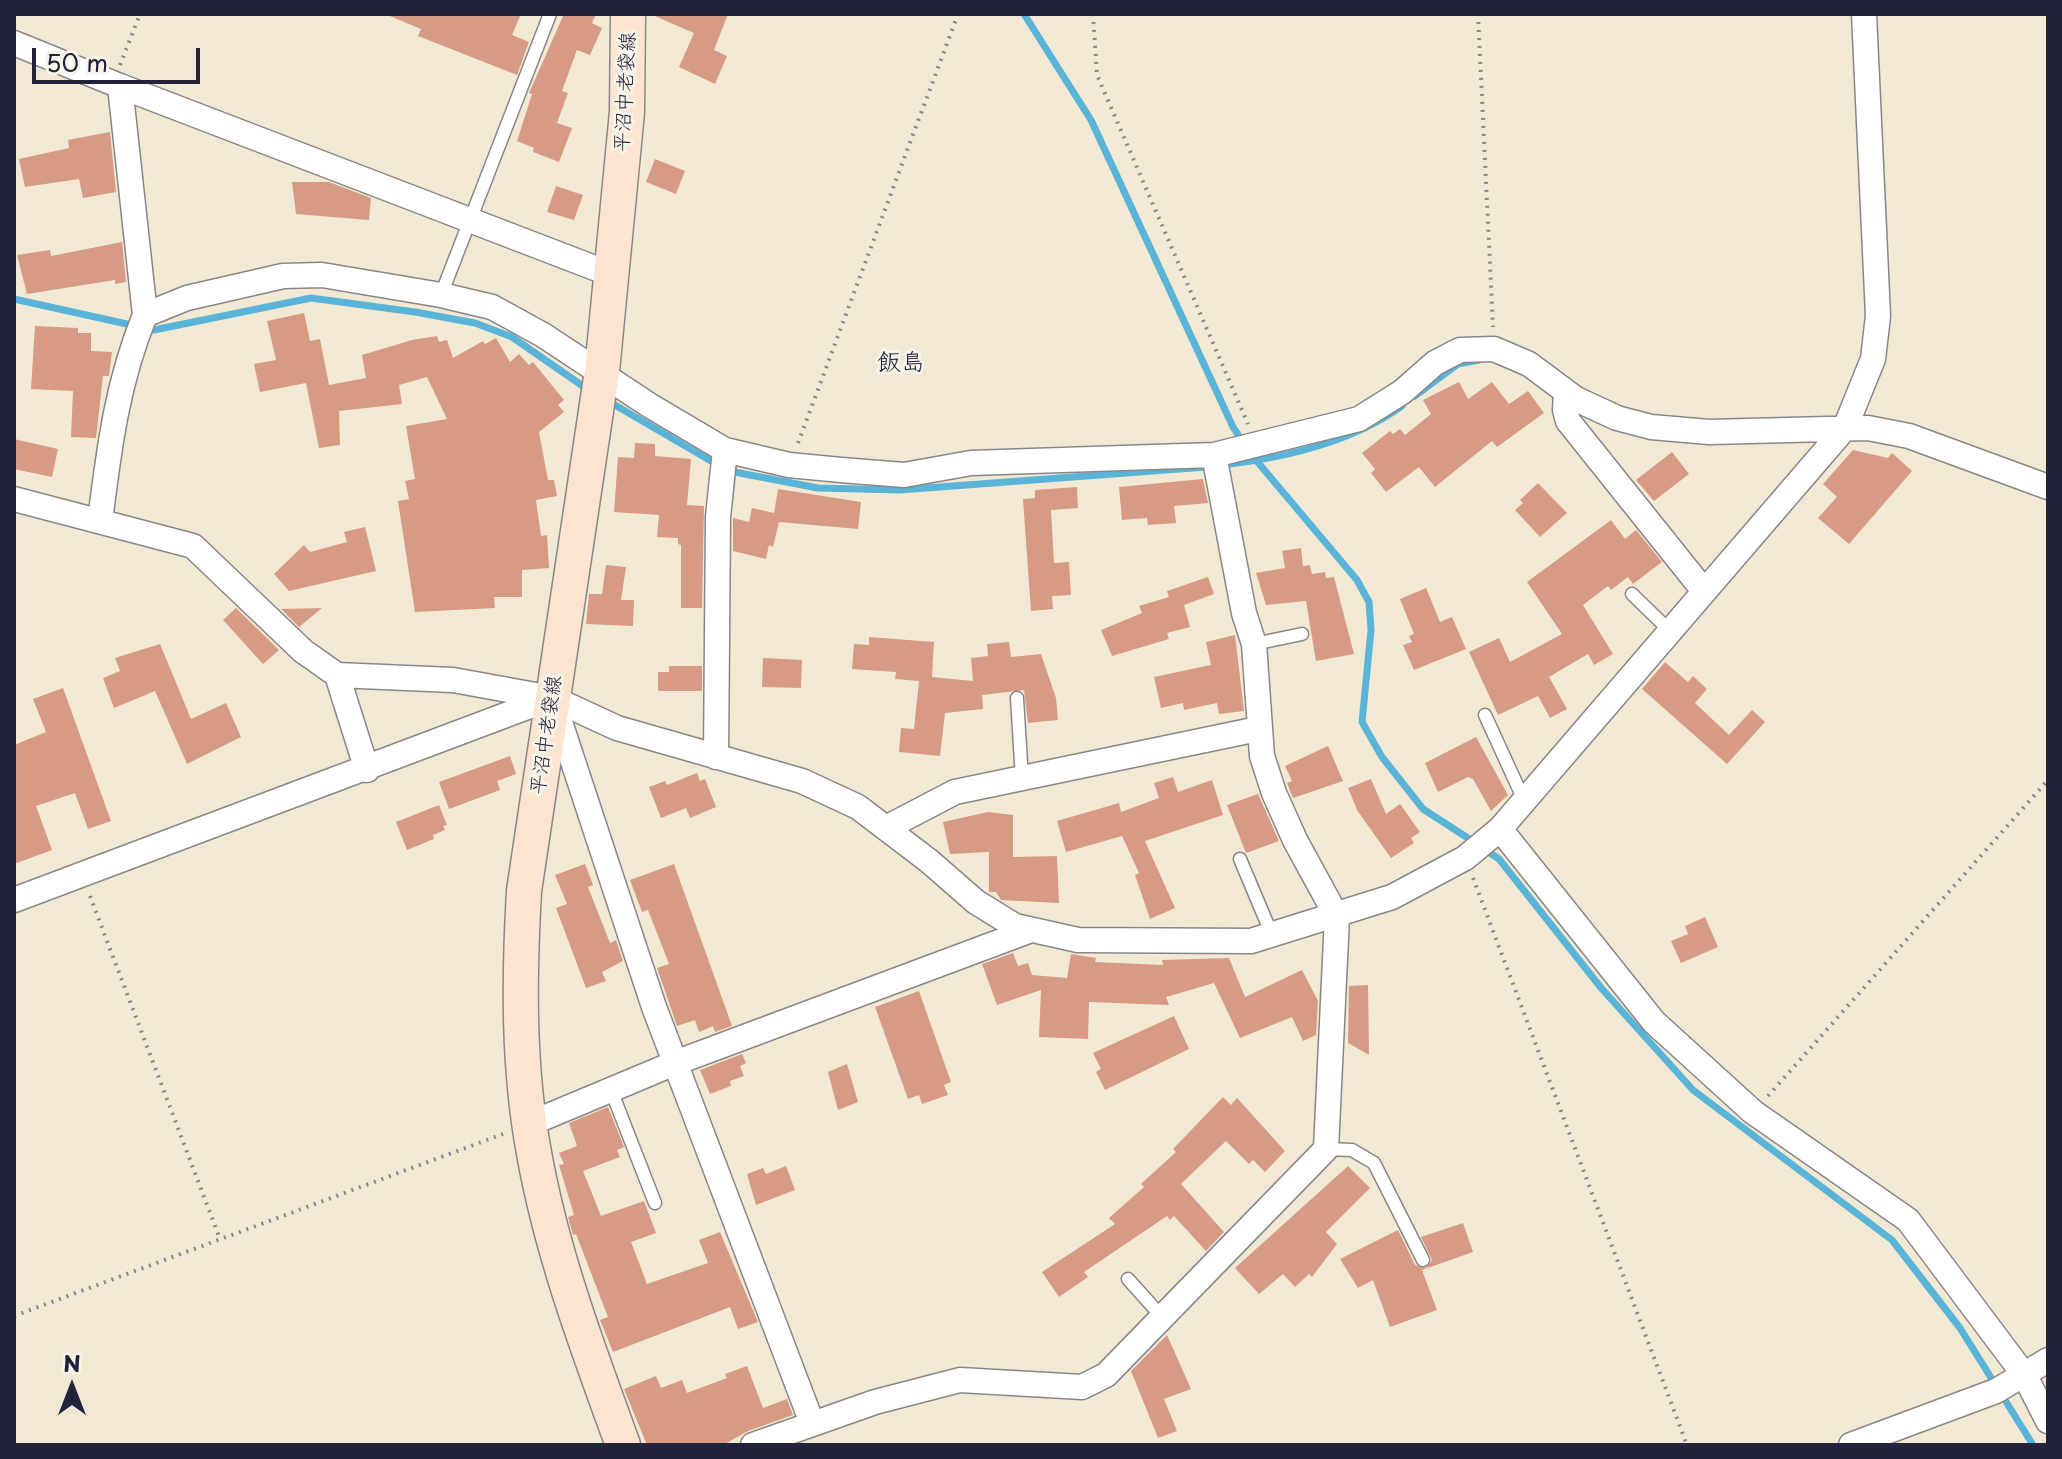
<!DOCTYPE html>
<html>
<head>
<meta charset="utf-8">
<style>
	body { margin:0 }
	#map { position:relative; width:2062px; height:1459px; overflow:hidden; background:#f2e9d4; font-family:"Playpen Sans",sans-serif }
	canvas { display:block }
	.frame { position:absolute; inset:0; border:16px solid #22223b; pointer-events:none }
	.north { position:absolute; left:32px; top:1347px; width:80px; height:80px; -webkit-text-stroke:6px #f7f3e8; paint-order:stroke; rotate:0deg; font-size:22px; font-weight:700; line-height:32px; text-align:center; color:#22223b }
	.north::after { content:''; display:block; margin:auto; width:28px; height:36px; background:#22223b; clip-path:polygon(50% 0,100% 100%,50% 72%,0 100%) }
	.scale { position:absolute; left:32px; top:48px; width:168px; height:36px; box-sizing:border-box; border:4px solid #22223b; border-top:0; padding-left:10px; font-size:24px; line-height:28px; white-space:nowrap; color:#22223b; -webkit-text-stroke:6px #f7f3e8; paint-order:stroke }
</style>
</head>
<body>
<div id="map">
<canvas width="2062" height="1459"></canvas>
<div class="frame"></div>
<div class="north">N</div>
<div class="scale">50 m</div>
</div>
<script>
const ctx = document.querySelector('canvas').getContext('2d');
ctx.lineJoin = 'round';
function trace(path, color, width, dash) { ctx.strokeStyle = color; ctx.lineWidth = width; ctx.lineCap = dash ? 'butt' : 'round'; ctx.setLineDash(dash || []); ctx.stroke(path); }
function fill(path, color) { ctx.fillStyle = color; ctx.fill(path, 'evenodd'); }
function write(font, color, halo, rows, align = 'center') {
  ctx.font = font + ' "Playpen Sans","Klee One",sans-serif'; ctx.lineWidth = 6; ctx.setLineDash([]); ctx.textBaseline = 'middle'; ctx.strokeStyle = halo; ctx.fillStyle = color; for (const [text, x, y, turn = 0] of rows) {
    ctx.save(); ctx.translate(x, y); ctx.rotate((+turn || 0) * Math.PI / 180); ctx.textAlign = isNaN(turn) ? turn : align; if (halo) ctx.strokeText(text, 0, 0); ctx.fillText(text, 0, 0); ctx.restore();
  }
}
const stream = new Path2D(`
	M1024,14l67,106 142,307 10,15
	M14,299l140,31 157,-32 104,14 60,11 37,14 78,54
	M1415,396l43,-32 21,-4
	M608,401l110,64
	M1255,459l102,121 12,22 2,28 -9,92 20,35 41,52 51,33
	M1222,465c62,-7 129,-22 180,-59
	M729,471l89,17 82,2 306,-23
	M1484,849l15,10 103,130 91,101 199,150 68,88 73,117`);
const building = new Path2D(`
	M385,14h136l-9,21 17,7 -12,33 -99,-39 3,-7z
	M564,14h32l-4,9 10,5 -12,27 -13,-5 -15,41 6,2 -11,30 15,5 -13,34 -26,-10 1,-4 -17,-7 15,-47 -3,-1z
	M650,14h78l-14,36 13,6 -12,28 -36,-17 15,-34z
	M110,132l6,60 -33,6 -4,-19 -54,8 -6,-28 50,-11 -1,-8z
	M655,159l30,12 -9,23 -30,-12z
	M292,182h37l42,16 -2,22 -73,-6z
	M556,186l27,9 -9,25 -27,-8z
	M122,242l4,40 -11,2v-4l-88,14 -10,-39 33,-5 1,6z
	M304,313l6,28 10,-2 9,46 37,-7 -4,-23 50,-15 25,-4 2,6 8,-2 6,18 30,-17 2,3 11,-6 14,24 9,-8 10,11 4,-3 31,38 -6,5 6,7 -25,20 9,48h6l3,16 -21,4 5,36 6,-1 2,33 -27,2v27h-28l1,11 -80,4 -17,-111 11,-2 -4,-18 10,-2 -9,-53 41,-7 -20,-42 -28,8 3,19 -63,7 1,34 -21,3 -13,-65 -46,9 -6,-28 22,-4 -9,-39z
	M35,326l43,2v5h13v18l21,1 -3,24h-6l-7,62 -25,-1 2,-46 -42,-2z
	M1459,382l9,17 24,-17 17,22 19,-13 16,22 -47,34 -5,-6 -57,46 -16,-20 -33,25 -15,-19 4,-4 -13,-16 28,-22 3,3 7,-5 5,6 26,-21 -8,-14z
	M14,439l44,10 -6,28 -38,-8z
	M635,443l20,1v12l36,3 -4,46 17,1 -2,102h-21v-63l-3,-1v-6l-21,-1 2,-22 -45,-3 4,-55 16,1z
	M1853,450l35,8 4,-5 20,18 -63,73 -31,-26 19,-21 -14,-13z
	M1672,452l17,22 -35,27 -18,-21z
	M1203,479l5,24 -34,3 2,17 -28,2 -1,-7 -25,2 -3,-33z
	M1538,483l29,30 -27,24 -25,-27 8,-7 -3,-3z
	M1077,487l1,21 -27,2 3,53 15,-1 2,33 -19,1 1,13 -22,2 -8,-112 12,-1v-8z
	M778,489l83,13 -3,27 -79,-7 -6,25 -4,-2 -3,14 -33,-8v-33l16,4 3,-14 22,5z
	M1611,520l14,19 11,-9 26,32 -29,22 -5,-7 -17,13 -3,-4 -25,19 30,49 -19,11 -6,-11 -39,23 18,32 -17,9 -12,-22 -40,19 -29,-63 30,-14 11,24 52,-28 -35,-52z
	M365,527l11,44 -87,20 -15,-17 30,-29 6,7 37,-10 -3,-10z
	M1301,548l2,18 7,-1 2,9 13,-2 1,6 8,-1 20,77 -38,7 -10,-60 -40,4 -10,-32 29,-5 -3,-17z
	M606,565l20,2 -5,33h13l-1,26 -47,-2 3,-30h13z
	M1208,577l6,17 -30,11 6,22 -23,6 2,6 -57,17 -11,-26 41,-17 -3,-7 30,-9 -2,-6z
	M1426,588l14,34 12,-5 14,32 -52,21 -11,-25 9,-3 -3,-6 5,-2 -14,-35z
	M236,608l43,42 -16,14 -40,-44z
	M322,608l-23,19 -18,-18z
	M1235,635l9,76 -25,3 -2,-11 -33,7 -1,-7 -22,5 -7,-31 57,-12 -5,-23z
	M869,637l65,5 -2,35 41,4 -2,-23 17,-2 -1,-12 22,-2 2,15 30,-3 15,44 2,22 -30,3 -4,-33 -42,5 1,14 -38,4 -5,43 -41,-4 2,-24 13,1 5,-48 -24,-2 1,-7 -44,-3 2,-25 15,1z
	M160,644l31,75 35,-16 15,34 -54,27 -32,-73 -41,17 -11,-30 17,-7 -5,-13z
	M763,658l39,2 -1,28 -39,-1z
	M1665,662l23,20 5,-6 14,13 -12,14 34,32 23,-25 13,12 -38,42 -85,-75z
	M669,666h33v25h-44v-19h11z
	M63,688l48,133 -23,8 -13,-36 -39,13 16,44 -38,14v-119l32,-13 -13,-33z
	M1476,737l32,58 -17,16 -18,-32 -5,-2 -30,15 -13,-29z
	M1328,746l15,35 -50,17 -6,-15 5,-2 -7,-15z
	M510,756l6,18 -19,7 3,9 -51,19 -10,-27z
	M697,773l3,8 5,-2 11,28 -26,11 -4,-10 -25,10 -12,-31 16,-6 2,4z
	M1173,777l5,15 34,-12 11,35 -78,26 30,67 -25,11 -15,-44 4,-2 -17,-37 -56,16 -9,-31 62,-18 2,9 38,-14 -5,-15z
	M1371,779l15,35 14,-10 20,28 -9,6 3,5 -23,15 -34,-48 -9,-22z
	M1258,794l21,47 -33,12 -19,-48z
	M439,805l8,20 -4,1 2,4 -12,5 1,4 -27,11 -11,-28z
	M988,812l25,3v42l44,-1 2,47 -58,-3 -5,-8h-7v-40l-39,2 -7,-32z
	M585,864l8,21 -5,2 22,56 6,-3 7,21 -21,11 4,9 -20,7 -30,-80 11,-4 -12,-29z
	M674,864l58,162 -17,6 -2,-6 -14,6 -4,-12 -18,6 -20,-58 12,-4 -21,-54 -6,2 -12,-32z
	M1705,917l13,30 -37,16 -10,-22 17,-7 -3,-8z
	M1013,953l5,13 10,-3 4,12 35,3 4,-24 25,4 -1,4 68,3 -1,-5 67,-2 16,39 57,-27 16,31 -2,34 -13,6 -11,-24 -52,21 -26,-55 -48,14 3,8 -80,-3 -1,37 -49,-2 2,-47 -44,15 -15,-41z
	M1368,985l1,70 -21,-12 1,-57z
	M919,991l32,91 -7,3 4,10 -26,9 -3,-9 -11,4 -33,-92z
	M1174,1016l15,33 -84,41 -9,-18 5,-3 -8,-16z
	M742,1054l4,9 -6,3 4,10 -14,5 1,5 -21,8 -10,-24z
	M847,1064l11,38 -20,8 -10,-38z
	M1223,1097l8,8 6,-7 48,53 -20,21 -12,-12 -4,4 -23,-23 -45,43 43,48 -18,19 -32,-35 -4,4 -3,-4 -83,56 4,5 -29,20 -17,-25 73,-48 -6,-6 35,-31 -3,-3 35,-32 -3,-3z
	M608,1107l16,40 -7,3 3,7 -37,14 18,45 43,-15 12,32 -25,9 16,42 61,-21 -9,-23 21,-8 38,90 -20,7 -8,-22 -117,45 -13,-32 8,-3 -32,-83 -3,1 -5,-18 6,-2 -15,-50 5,-1 -5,-11 18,-7 -8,-23z
	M786,1166l9,24 -39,15 -9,-31 16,-6 3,6z
	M1348,1166l22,22 -44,44 11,12 -25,33 -3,-3 -14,13 -12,-13 -24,20 -24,-26z
	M1463,1223l10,29 -51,18 15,40 -47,17 -17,-47 -15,8 -18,-29 58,-29 17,35 11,3 6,-8 -11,-23z
	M1167,1335l24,54 -27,10 13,32 -19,7 -27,-67z
	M747,1366l16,42 24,-9 6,16 -45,16 -25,14h-76l-23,-56 32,-13 5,12 21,-8 5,13 40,-15 -2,-4z`);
const path = new Path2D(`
	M1093,14l4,61 151,349
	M1478,14l15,313
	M120,65l20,-51
	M798,443l160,-429
	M1473,878l214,567
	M90,896l130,343
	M1768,1096l280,-316
	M14,1316l489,-182`);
const lane = new Path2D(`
	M441,295l109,-281
	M1632,594l38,37
	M1254,644l48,-10
	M1017,698l5,81
	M1485,715l38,83
	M1240,859l32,76
	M611,1090l44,113
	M1326,1149l26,1 22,13 49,97
	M1128,1279l34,38`);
const street = new Path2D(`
	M14,43l106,43 25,229
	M120,86l493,189
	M1566,392l-1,18 3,11 136,170
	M14,499l179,47 110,105 34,24 30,95
	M100,521c9,-72 17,-138 45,-206l42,-17 96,-22 39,-1 119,20 51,12 51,28 106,70 76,45 64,15 52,5 63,5 67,-12 243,-8 145,-36 43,-27 33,-29 25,-13 34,-1 35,15 47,35 41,19 34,9 58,5 159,-4 41,8 139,51
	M337,675l116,5 99,18 65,30 185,53 56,26 71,54 47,41 39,24 63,14 173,1 141,-44 73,-39 35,-29 345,-401 28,-69 5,-43 -14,-302
	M554,704l100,303 158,416
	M716,757l2,-240 7,-67
	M886,828l69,-36 303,-63
	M1500,829l154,193 99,90 155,108 117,156 23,45
	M14,900l537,-202
	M529,1124l146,-61 356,-133
	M753,1445l122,-43 85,-22 122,7 24,-12 220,-226 11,-232 -42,-77 -21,-47 -12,-37 -8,-112 -10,-31 -30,-158
	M1851,1445l145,-54 52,-31`);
const secondary = new Path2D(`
	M623,1445c-35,-96 -71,-191 -89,-292 -16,-86 -15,-175 -10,-262l78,-520 25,-259 1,-98`);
const streetNames = [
	["平沼中老袋線",626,92,-87],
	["平沼中老袋線",547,735,-82]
];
const quarterNames = [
	["飯島",901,363]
];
trace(stream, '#59b4d7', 7);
fill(building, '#d79a84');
trace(lane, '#8a8688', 15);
trace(street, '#8a8688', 27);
trace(secondary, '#8a8688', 37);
trace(path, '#8a8688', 4, [2, 6]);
trace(lane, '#fff', 12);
trace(street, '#fff', 24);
trace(secondary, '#fde4d0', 34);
write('20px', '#22223b', '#f7f3e8', streetNames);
write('24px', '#22223b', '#f7f3e8', quarterNames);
</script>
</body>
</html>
